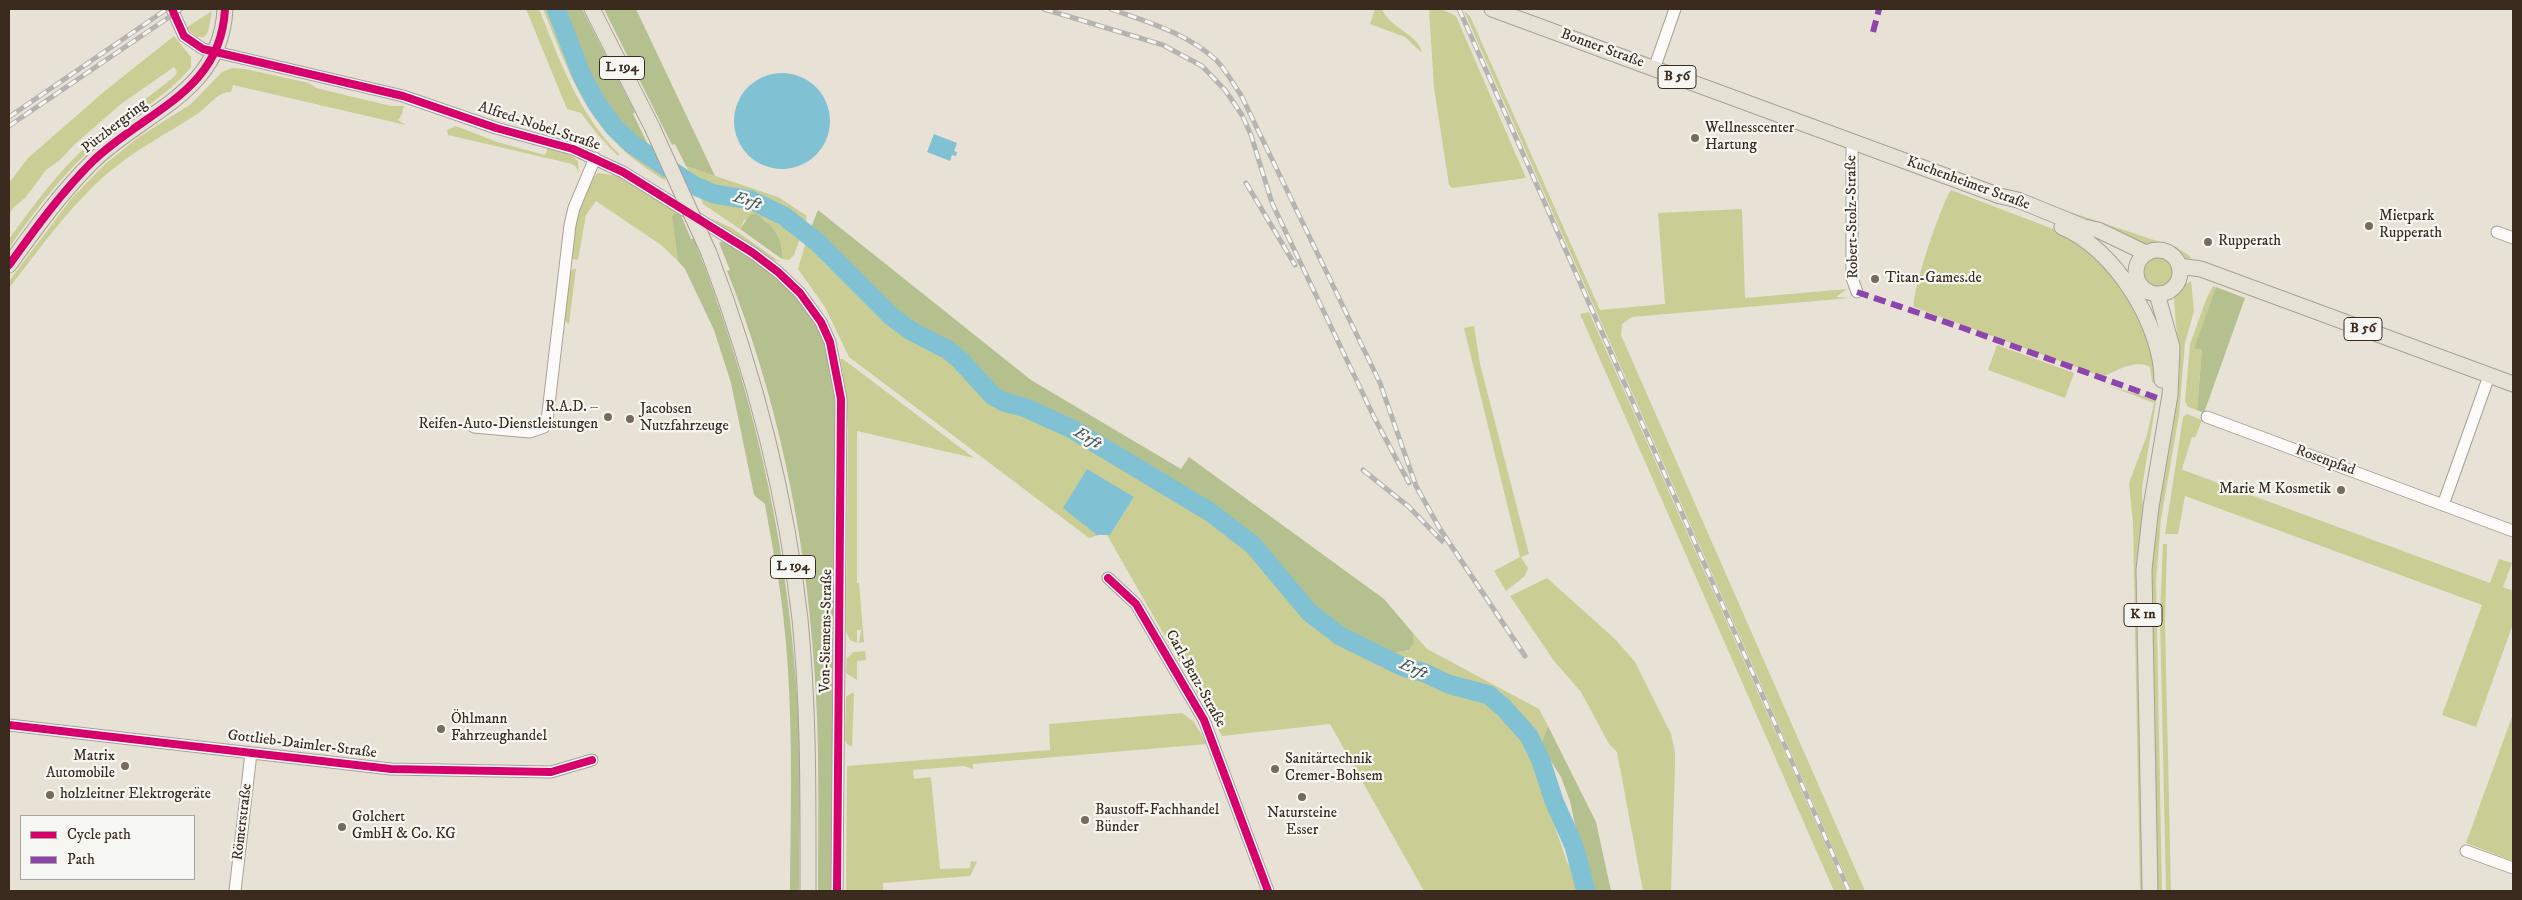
<!DOCTYPE html>
<html>
<head>
<meta charset="utf-8">
<style>
	body { margin:0 }
	#map { position:relative; width:2522px; height:900px; overflow:hidden; background:#e8e2d6; font-family:"IM FELL DW Pica",serif }
	canvas { display:block }
	.frame { position:absolute; inset:0; border:10px solid #3b2a1e; pointer-events:none }
	.legend { position:absolute; left:20px; top:815px; width:175px; height:65px; box-sizing:border-box; background:#f6f6f2; border:1px solid #aba49d; margin:0; padding:6px 9px; list-style:none; font-size:15px; color:#3b2a1e }
	.legend li { display:flex; align-items:center; gap:10px; height:25px }
	.legend b { width:25px; border:1px solid #aba49d }
</style>
</head>
<body>
<div id="map">
<canvas width="2522" height="900"></canvas>
<div class="frame"></div>
<ul class="legend">
<li><b style="height:6px;background:#d6006c"></b>Cycle path</li>
<li><b style="height:6px;background:#8e44ad"></b>Path</li>
</ul>
</div>
<script>
const ctx = document.querySelector('canvas').getContext('2d');
ctx.lineJoin = 'round';
function fill(path, color) { ctx.fillStyle = color; ctx.fill(path, 'evenodd'); }
function trace(path, color, width, dash) { ctx.strokeStyle = color; ctx.lineWidth = width; ctx.lineCap = dash ? 'butt' : 'round'; ctx.setLineDash(dash || []); ctx.stroke(path); }
function write(font, color, halo, rows, align = 'center') {
  ctx.font = font + ' "IM FELL DW Pica",serif'; ctx.lineWidth = 4.5; ctx.setLineDash([]); ctx.textBaseline = 'middle'; ctx.strokeStyle = halo; ctx.fillStyle = color; for (const [text, x, y, turn = 0] of rows) {
    ctx.save(); ctx.translate(x, y); ctx.rotate((+turn || 0) * Math.PI / 180); ctx.textAlign = isNaN(turn) ? turn : align; if (halo) ctx.strokeText(text, 0, 0); ctx.fillText(text, 0, 0); ctx.restore();
  }
}
const green = new Path2D(`
	M526,9h13c21,52 39,104 80,145l-1,2 -20,-21 -17,-22 -14,-4z
	M543,9h8l32,79 14,24 31,35 29,17 9,17c-77,-46 -91,-94 -123,-172z
	M1375,9h7c8,20 37,25 40,44l-17,-16 -35,-13z
	M1429,9h12l15,7 70,162 -74,10 -3,-3 -15,-97z
	M212,11l-4,21 -4,5h-7l-11,-9z
	M1464,11l6,5 130,294 65,-6 -7,-91 84,-4 3,89 102,-9 -11,8 14,1 -218,19 -10,7 -1,11 244,556h-13z
	M174,36l17,21v10c-24,30 -62,49 -91,74 -36,31 -64,68 -91,107v-9c25,-34 49,-68 81,-96 27,-24 57,-44 85,-67l2,-4 -3,-5 -53,37 -46,40 -15,16 -14,10 -20,27 -14,12 -3,7v-33l19,-25 78,-68z
	M232,68l13,1 64,14 7,5 75,18h13l-2,8 -4,6 8,5 -173,-40 -2,7c-13,-1 -23,15 -34,22 -32,21 -66,38 -95,64 -35,32 -64,73 -93,110v-7l63,-83 33,-34 34,-27 52,-33 31,-32z
	M456,126l41,16 48,13 3,-7 21,6 9,7 1,13 -3,-7 -4,-3 -124,-29 -1,-5z
	M686,166l92,31 29,19 -3,10 -23,-16 -23,-11 -45,-10 -18,-7z
	M598,173l22,3 60,37 -8,5 6,43 -17,-16 -65,-44 -10,14 -8,45 -5,-1c-4,-16 10,-77 25,-86z
	M1951,190l110,42 11,7 41,34 33,57 7,20 3,34 -4,-2 -2,-15c-14,-8 -35,4 -47,10l-189,-70c-3,-14 28,-105 37,-117z
	M698,192c17,8 32,6 49,10 21,6 38,19 55,31l-8,22 -5,5 -7,-1c2,-17 -6,-30 -19,-41l-19,2 -4,9 -37,-25z
	M2049,205l126,42 14,8 3,6 -9,-2 -16,-14 -21,1z
	M710,218l22,10 48,34 -7,-2z
	M807,238l7,14 14,15 16,11 38,37 25,20 38,20 19,15 23,27 16,11 21,5 47,22 112,66 26,19 29,14 45,53 7,12 24,23 21,15 38,22 27,12 23,6 40,16 26,6 32,33 19,34 6,35 21,61 9,15 4,14h-156l-94,-167 -108,12 -115,-201h3l24,-38 -35,38 -10,3 -240,-181 -24,-50 -27,-38z
	M2140 272a18 18 0 1 1 36 0a18 18 0 1 1-36 0Z
	M573,269h3l-7,55 -4,-3 5,-48z
	M2191,281l3,30 -9,32 -6,72 -18,104 -5,62 6,310h-6l-6,-323 28,-219 -4,-50 5,-11z
	M2213,286l3,1 -21,61h7l-5,62 -9,-3 -3,-6 5,-57 17,-47z
	M1589,312l257,579h-12l-254,-577z
	M1474,326l6,38 49,190 -8,3 7,11 -3,8 -19,15 -12,-20 26,-14 -56,-229z
	M1997,345l77,28 -9,25 -77,-28z
	M840,359h3l131,99 -117,-27v152h2l5,59 -5,1 2,-13h-4v13l-7,-3 -4,-8 2,-203 -2,-36z
	M2109,386l45,13 2,3 -14,86 1,24 -6,95 7,284h-4l-7,-368 -4,-40 18,-48 7,-32z
	M2187,414l15,6 -7,18 -3,-1 -10,32 1,1 307,113 9,-24 13,4 -9,24 10,4v33l-37,103 -34,-12 40,-110 -297,-109 -7,38h-13l18,-117z
	M2163,544h4l-2,79 6,268h-5l-6,-276z
	M1547,578l68,61 20,23 36,72 4,18v15l-4,124h-28l-26,-139 -8,-8 -28,-52 -27,-31 -44,-65z
	M1413,633l14,16 112,60 9,17 -7,19 -22,-30 -28,-24 -19,-6 -12,-1 -36,-17 -17,-3 -23,-9 25,-5 5,-7z
	M865,651l1,9 -9,1v19l-11,-7 1,-15 7,-6z
	M853,692l1,3 -2,52 -5,-3 -2,-4 1,-43z
	M1182,713l12,9 13,22 -234,20v5l-9,-3 -51,4 1,9 17,-2 9,92 30,-1 1,-7 6,1 -7,14 -87,7v8h-37l1,-125 203,-16 -1,-26z
	M2513,714v147l-47,-18z`);
const forest = new Path2D(`
	M559,9h23l53,103 -2,2 20,41c-8,-5 -18,-11 -25,-17 -38,-33 -52,-84 -69,-129z
	M604,9h32l79,167 -29,-10 -11,-22 -3,1z
	M818,210l213,170 150,89 8,-12 195,142 29,34 1,10 -5,7 -25,5 -42,-21 -26,-19 -24,-27 -22,-30 -6,-14 -6,-6 -12,-6 -54,-38 -91,-49 -28,-19 -82,-38 -23,-29 -17,-13 -56,-31 -74,-77 -11,-8z
	M680,213l11,26h3c56,143 91,290 102,444 6,69 3,139 3,208h-9c1,-97 4,-196 -9,-293 -4,-31 -11,-63 -16,-94l-11,-9 -23,-112 -17,-53 -29,-61 -7,-8 -6,-43 2,-4z
	M756,214c17,10 28,25 26,45l-42,-30 10,-14z
	M725,240c44,28 91,63 104,118 4,16 5,33 8,49l-5,484h-14c0,-75 2,-151 -4,-226 -9,-134 -37,-269 -87,-394l3,-1 -11,-27z
	M2216,287l29,11 -41,115 -7,-3 5,-61h-8z
	M1548,726l48,96 15,69h-20l-4,-9 -17,-81 -9,-24 -20,-32z`);
const water = new Path2D(`
	M734 121a48 48 0 1 1 96 0a48 48 0 1 1-96 0Z
	M934,134l23,9 -3,8 3,1 -1,4 -4,-1 -2,6 -23,-9z
	M1087,469l47,28 -24,38h-13l-34,-27z`);
const river = new Path2D(`
	M556,9l26,67 15,28 17,23 19,18 60,40 21,9 37,6 33,16 33,26 75,75 19,14 37,19 12,10 33,36 11,6 22,6 46,21 138,83 43,33 56,67 31,24 63,31 22,6 23,11 41,11 15,13 25,28 12,25 13,40 20,45 12,45`);
const minor = new Path2D(`
	M172,9l12,27 19,13 200,47 93,32 77,21 50,23 130,81 25,19 22,21 21,29 9,20 11,57 -4,492
	M1654,69l21,-60
	M1852,142v136l5,14
	M2497,232l16,6
	M2207,417l306,114
	M474,427l56,5 14,-5 3,-6 23,-196 4,-17 21,-50
	M2443,505l46,-129
	M1108,578l28,26 68,116 64,171
	M9,725l382,44 160,3 41,-12
	M2466,851l47,17
	M235,891l16,-138`);
const major = new Path2D(`
	M592,9l60,118
	M1492,9l508,187 18,4 66,27 14,3 48,23
	M2062,227c52,21 100,98 100,153
	M2136 272a22 22 0 1 1 44 0a22 22 0 1 1-44 0Z
	M709,253c45,119 77,240 91,366 9,91 8,182 8,272
	M9,265c26,-36 51,-71 83,-103 52,-51 129,-69 133,-153
	M2179,266l22,3 312,115
	M2150,891l-6,-321 7,-63 19,-112 2,-48 -15,-53`);
const rail = new Path2D(`
	M1044,9l119,36 39,21 23,24 17,25 9,20 21,68 102,214 35,66
	M1111,9c36,13 76,24 105,51 10,10 17,24 25,35l139,288 36,103 24,43 85,127
	M1459,9l390,882
	M9,117l158,-108
	M9,126l172,-117
	M1246,183l49,82
	M1363,470l46,37 33,34`);
const majorBridge = new Path2D(`
	M652,127l57,126`);
const quiet = new Path2D(`
	M1873,32l6,-23
	M1857,292l106,36 197,71`);
const cycleway = new Path2D(`
	M172,9l12,27 19,13 200,47 93,32 77,21 50,23 130,81 25,19 22,21 21,29 9,20 11,57 -4,492
	M9,265c26,-36 51,-71 83,-103 52,-51 129,-69 133,-153
	M1108,578l28,26 68,116 64,171
	M9,725l382,44 160,3 41,-12`);
const markers = [
	[1695,138,5,"#786a5e"],
	[2369,226,5,"#786a5e"],
	[2208,242,5,"#786a5e"],
	[1875,279,5,"#786a5e"],
	[608,417,5,"#786a5e"],
	[630,419,5,"#786a5e"],
	[2341,490,5,"#786a5e"],
	[441,729,5,"#786a5e"],
	[125,766,5,"#786a5e"],
	[1275,769,5,"#786a5e"],
	[50,795,5,"#786a5e"],
	[1302,797,5,"#786a5e"],
	[1085,820,5,"#786a5e"],
	[342,827,5,"#786a5e"]
];
const shields = [
	[622,68,45],
	[1677,77,38],
	[2363,329,38],
	[793,567,45],
	[2143,615,38]
];
const shieldNames = [
	["L 194",622,68],
	["B 56",1677,77],
	["B 56",2363,329],
	["L 194",793,567],
	["K 1n",2143,615]
];
const streetNames = [
	["Bonner Straße",1602,49,20],
	["Pützbergring",115,127,-38],
	["Alfred-Nobel-Straße",539,127,18],
	["Kuchenheimer Straße",1968,184,20],
	["Robert-Stolz-Straße",1853,217,-91],
	["Rosenpfad",2325,461,20],
	["Von-Siemens-Straße",827,631,-89],
	["Carl-Benz-Straße",1195,679,61],
	["Gottlieb-Daimler-Straße",302,745,7],
	["Römerstraße",243,822,-83]
];
const poiNames = [
	["Wellnesscenter",1705,129],
	["Hartung",1705,146],
	["Mietpark",2379,217],
	["Rupperath",2379,234],
	["Rupperath",2218,242],
	["Titan-Games.de",1885,279],
	["R.A.D. –",598,408,"right"],
	["Reifen-Auto-Dienstleistungen",598,425,"right"],
	["Jacobsen",640,410],
	["Nutzfahrzeuge",640,427],
	["Marie M Kosmetik",2331,490,"right"],
	["Öhlmann",451,720],
	["Fahrzeughandel",451,737],
	["Matrix",115,757,"right"],
	["Automobile",115,774,"right"],
	["Sanitärtechnik",1285,760],
	["Cremer-Bohsem",1285,777],
	["holzleitner Elektrogeräte",60,795],
	["Baustoff-Fachhandel",1095,811],
	["Bünder",1095,828],
	["Natursteine",1302,814,"center"],
	["Esser",1302,831,"center"],
	["Golchert",352,818],
	["GmbH & Co. KG",352,835]
];
const waterNames = [
	["Erft",747,202,17],
	["Erft",1087,439,30],
	["Erft",1413,670,23]
];
fill(green, '#cace94');
fill(forest, '#b5c08f');
fill(water, '#81c1d4');
trace(river, '#81c1d4', 19);
trace(minor, '#a6a198', 13);
trace(major, '#a6a198', 17);
trace(minor, '#fcfbf9', 11);
trace(major, '#e5e1d4', 15);
trace(rail, '#b6b3b0', 5);
trace(rail, '#f6f6f2', 3, [9]);
trace(majorBridge, '#a6a198', 17, []);
trace(majorBridge, '#e5e1d4', 15);
trace(quiet, '#8e44ad', 6, [12, 6]);
trace(cycleway, '#d6006c', 8);
for (const [x, y, r, color] of markers) { const dot = new Path2D(); dot.arc(x, y, r, 0, 2 * Math.PI); ctx.fillStyle = color; ctx.fill(dot); trace(dot, '#f6f6f2', 2); }
for (const [x, y, w] of shields) { const box = new Path2D(); box.roundRect(x - w / 2, y - 11.5, w, 23, 4); ctx.fillStyle = '#f6f6f2'; ctx.fill(box); trace(box, '#3b2a1e', 1); }
write('bold 14px', '#3b2a1e', null, shieldNames);
write('15px', '#3b2a1e', '#f6f6f2', streetNames);
write('15px', '#3b2a1e', '#f6f6f2', poiNames, 'left');
write('italic 16px', '#445a5d', '#f6f6f2', waterNames);
</script>
</body>
</html>
